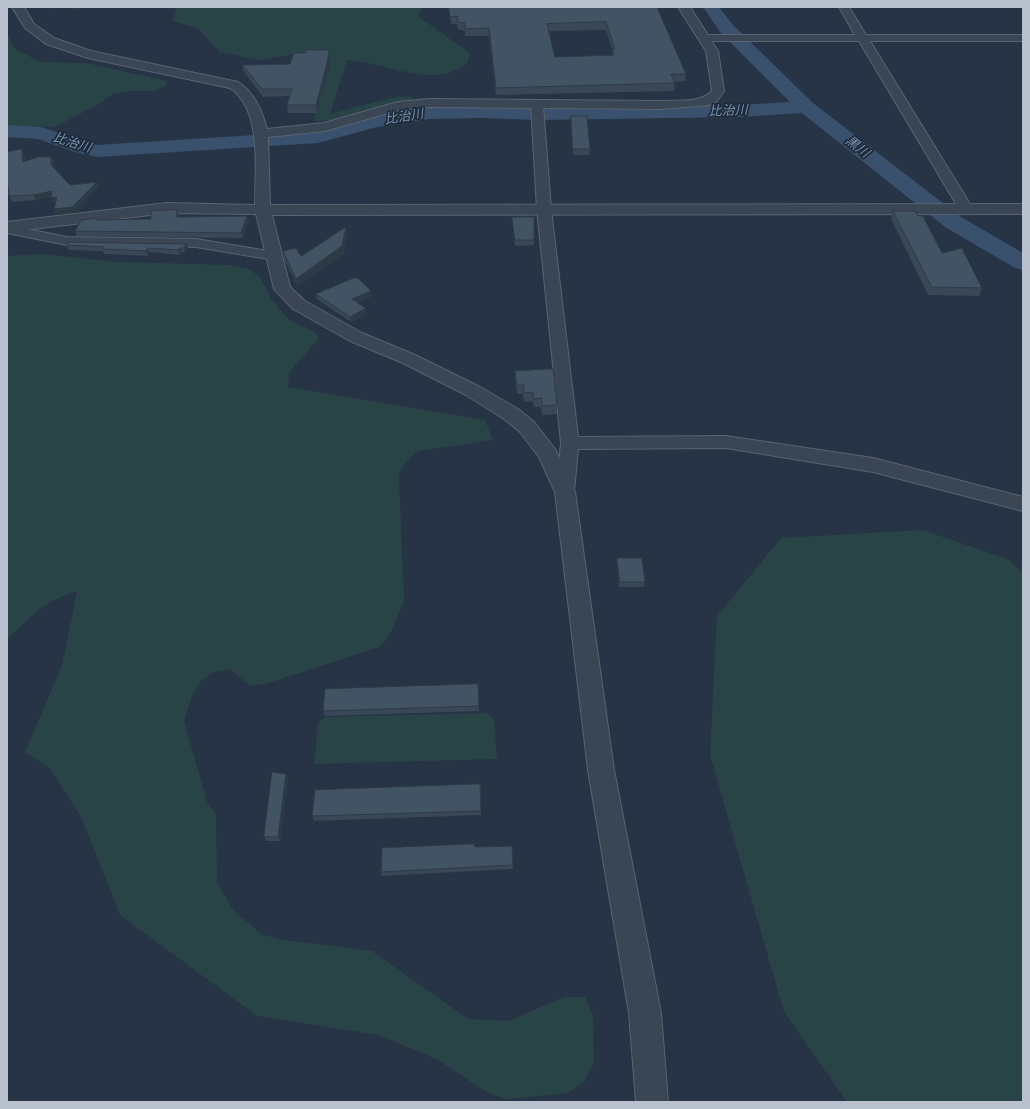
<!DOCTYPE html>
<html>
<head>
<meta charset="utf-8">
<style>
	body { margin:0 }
	#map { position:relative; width:1030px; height:1109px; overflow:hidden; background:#263445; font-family:"PT Sans Narrow",sans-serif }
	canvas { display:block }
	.frame { position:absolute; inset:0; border:8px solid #b9c1ce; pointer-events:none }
</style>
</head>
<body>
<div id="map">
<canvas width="1030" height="1109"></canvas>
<div class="frame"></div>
</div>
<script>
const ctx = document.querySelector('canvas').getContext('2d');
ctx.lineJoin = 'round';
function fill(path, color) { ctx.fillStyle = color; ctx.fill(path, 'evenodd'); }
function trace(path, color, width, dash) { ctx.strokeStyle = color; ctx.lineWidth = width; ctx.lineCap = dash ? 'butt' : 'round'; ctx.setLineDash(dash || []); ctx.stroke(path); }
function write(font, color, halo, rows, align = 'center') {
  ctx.font = font + ' "PT Sans Narrow","Noto Sans JP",sans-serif'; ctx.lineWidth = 3.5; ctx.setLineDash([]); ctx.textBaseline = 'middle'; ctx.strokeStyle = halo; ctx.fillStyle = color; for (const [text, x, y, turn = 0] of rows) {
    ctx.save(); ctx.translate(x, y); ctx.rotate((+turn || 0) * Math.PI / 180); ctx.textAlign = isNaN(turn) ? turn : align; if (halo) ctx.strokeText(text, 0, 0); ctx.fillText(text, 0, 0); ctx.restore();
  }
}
const green = new Path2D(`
	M177,7h246l-5,7 1,3 51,36 -2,10c-6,3 -13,8 -20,10 -30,9 -70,-12 -101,-13l-17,54 61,-16 18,-2 5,4 -75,20 -25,1 15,-64 -30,-3 -40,6 -39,-8 -22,-23 -25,-8z
	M7,33l7,15 26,14 46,1 81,18v4l-12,6h-24l-17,2 -15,11 -44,23 -48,-1z
	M39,254l80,8 111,3 19,4 11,8 12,23 17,20 26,12 4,6 -30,35 -1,14 197,33 8,20 -75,11 -16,16 -3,9 5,125 -15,35 -9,11 -115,37 -15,2 -20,-17 -16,3 -13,9 -8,12 -9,28 23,81 9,12 1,68 16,28 28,24 17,5 94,12 96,68 41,2 55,-24h21l8,19 1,46 -10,20 -16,11 -61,6 -19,-6 -50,-33 -59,-25 -122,-19 -137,-101 -39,-98 -31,-49 -25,-16 37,-87 15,-73c-28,4 -50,29 -70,47v-383z
	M923,530l84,29 16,13v530h-176l-63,-90 -74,-257 7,-139 64,-78z
	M487,713l7,6 3,40 -183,5 4,-41 7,-6z`);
const river = new Path2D(`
	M703,7h16l13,17 81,79 148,114 62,36v17l-8,-2 -70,-41 -143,-114 -63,4 -202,3 -56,-2 -51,1 -53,8 -59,16 -221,14 -22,-5 -37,-13 -31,-2v-12l34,2 56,18 221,-14 57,-15 55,-9 51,-1 56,2 202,-3 51,-3 -70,-70z`);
const minor = new Path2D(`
	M839,7h10l17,28h157v6h-153l103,168 -2,3h-10l-2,-3 -100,-168h-155l-5,-3 5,-3h151z
	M537,101l6,4 8,104 27,228 148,-1 147,22 150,39v14l-150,-39 -147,-24 -148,1 -4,43 -2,5 -7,2 -7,-2 -2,-5 5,-49 -24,-234 -6,-104z
	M7,225l60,12 129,2 78,13 5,1 2,3 -2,3 -5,1 -78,-13 -129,-2 -60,-12z`);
const tertiary = new Path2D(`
	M12,7h12l10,17 20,14 37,13 147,31c17,11 24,29 29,47l57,-6 74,-21 31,-3 233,2c16,-1 39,2 50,-10l-6,-40 -28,-44h12l28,44 6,40 -7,10 -9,4 -46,4 -233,-2 -30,3 -74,21 -57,6 2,68 753,-1v10l-751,1 18,72 15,14 57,32 53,22 65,32 38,22 16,13 21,27 20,43 39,278 47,243 7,89h-32l-7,-89 -41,-243 -33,-278 -16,-35 -19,-25 -16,-13 -38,-24 -63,-32 -53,-22 -57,-32 -19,-20 -18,-75 -89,-1 -160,19v-10l160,-19 88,2c0,-34 8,-95 -25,-117l-142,-30 -42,-14 -21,-16z`);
const wall = new Path2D(`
	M448,7h209l29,67 -1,7 -10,1v1l-1,8 -178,4 -7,-59h-24v-5l-7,-2 -1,-5h-6zM606,30l6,19v6l-57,2 -6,-26z
	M330,58v8l-13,47h-29l-1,-8 2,-9 -26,1 -19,-25 -2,-7 48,-1z
	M571,116l19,33 -1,6h-16l-2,-33z
	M24,154l1,7 26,-4 3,5 -1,6 17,17 27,-3 2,5 -24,25 -19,3 -2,-6 2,-6h-2l-3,-6 -15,3 -24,2 -3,-6z
	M177,210l2,5v2l68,-1 1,5 -5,17 -166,-2 -2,-5 23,-11 53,-1z
	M893,211l25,5 24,37 40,35 -3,8 -51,-1 -37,-76z
	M512,217h22v28l-19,1z
	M346,227l1,7 -3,20 -46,32 -14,-27 -1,-8 18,5z
	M186,244l2,4 -3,4h-4l-1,3 -31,-3 -1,4 -44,-2 -1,-3 -34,-1 -2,-5z
	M316,294l55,3 -14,6 10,11 -16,8 -34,-23z
	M515,371l42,34v9l-15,1 -1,-8h-7l-1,-6 -9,1 -1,-8h-6l-2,-14z
	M617,558l28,24 -1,5h-25l-2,-23z
	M478,684l1,27 -154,5 -2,-5z
	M286,774l2,4 -8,63h-14l-2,-4z
	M481,788v27l-167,6 -2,-5z
	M512,846l1,23 -131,7 -1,-4 94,-25z`);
const shadedWall = new Path2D(`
	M52,7h14l-14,2z
	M71,7h20l-19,3z
	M329,50l1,8v8l-13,47 -1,-8z
	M22,149l2,5 2,13 -3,-5z
	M51,157l3,5 -1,9 -2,-6z
	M97,182l2,5 -24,25 -19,3 -2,-6z
	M52,191l3,6 -19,3 -3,-5z
	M57,197l3,6h-6l-3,-5z
	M177,210l2,5v7l-2,-5z
	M247,216l1,5 -5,17 -2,-5z
	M346,227l1,7 -3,20 -46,32 -2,-7z
	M186,244l2,4 -3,4 -1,-4z
	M148,248l1,4 -1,4 -2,-5z
	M180,248l1,4 -1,3 -2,-5z
	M371,291v6l-18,8 -1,-6z
	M366,308l1,6 -16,8 -1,-5z
	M286,774l2,4 -8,63 -2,-4z`);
const building = new Path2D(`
	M449,7h208l29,67h-15l4,9 -179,5 -7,-60 -24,1v-6l-7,-1 -1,-6 -7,1zM606,22l9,27h-3l2,6 -59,2 -8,-33z
	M306,50h23l-1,9 -12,46h-29l5,-16h-30l-20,-24 48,-1 4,-11h11z
	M571,116h16l3,33h-17z
	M22,149l1,13 15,-5h13v8l19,20 27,-3 -25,25 -18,2 3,-12 -6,1 1,-7 -19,4 -24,1 -2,-16v-28z
	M177,210v7l70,-1 -6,17 -166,-2 6,-11 16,-2v2l54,-1v-8z
	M893,211h22l3,5h5l19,37 20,-5 20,40 -50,-1z
	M512,217h22v23h-19z
	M346,227l-4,19 -46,33 -13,-28 13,-3 5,8z
	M69,242l117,2 -2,4h-4l-2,2 -30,-2 -2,3 -44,-2 2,-2 -37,-2z
	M354,278h4l13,13 -19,8 14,9 -16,9 -34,-23z
	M553,369l4,36 -15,1v-8l-8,1 -1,-7 -9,1v-8h-7l-2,-14z
	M617,558h25l3,24h-25z
	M478,684l1,22 -156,5 2,-22z
	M272,772l14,2 -8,63h-14z
	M480,784l1,27 -169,5 3,-26z
	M474,844l1,3 37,-1 1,19 -132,7 1,-24z`);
const farWaternames = [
	["比治川",728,111,-2],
	["比治川",404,117,-9],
	["比治川",72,143,17],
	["黒川",857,147,38]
];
fill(green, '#284446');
fill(river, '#39516d');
trace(minor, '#596472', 2);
trace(tertiary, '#596472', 2);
fill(minor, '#3b4655');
fill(tertiary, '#3b4655');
fill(wall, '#394756');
fill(shadedWall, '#2e3a46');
fill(building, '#425364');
trace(building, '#2e3a46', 1);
write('italic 13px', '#7793b2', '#1f2b3a', farWaternames);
</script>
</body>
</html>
